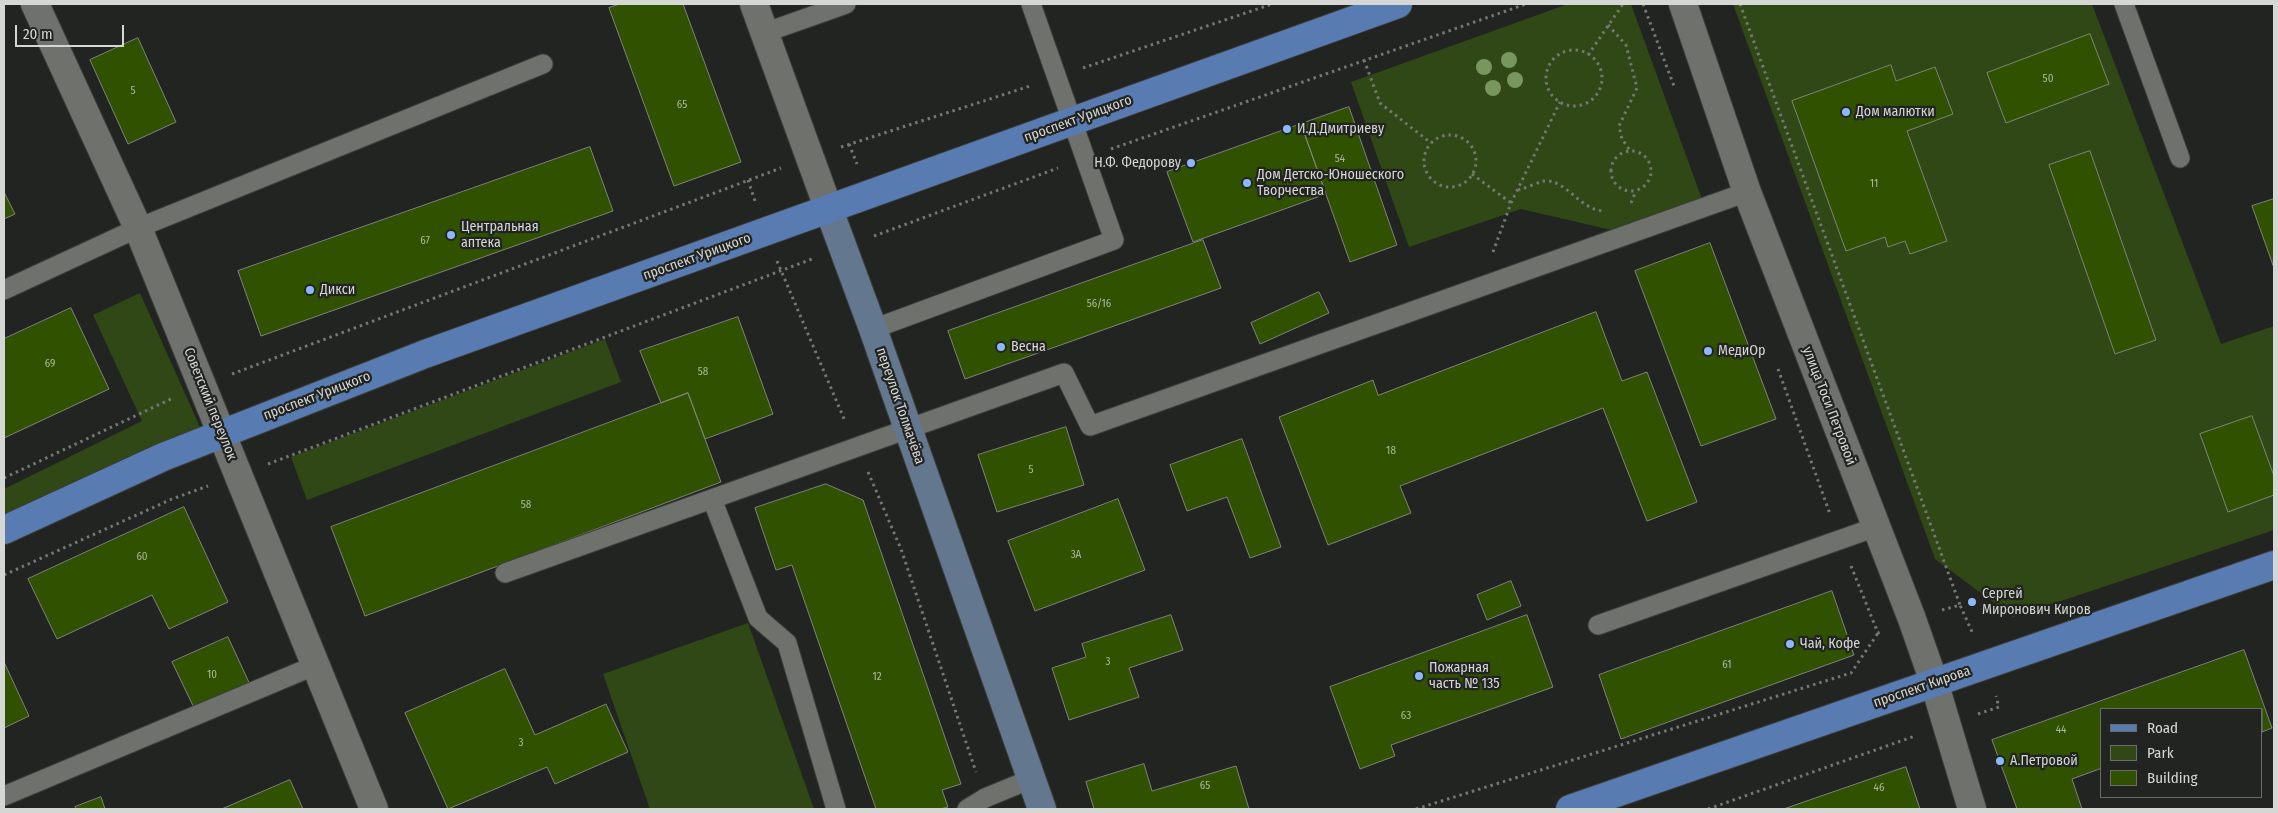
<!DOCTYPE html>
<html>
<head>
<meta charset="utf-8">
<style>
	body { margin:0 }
	#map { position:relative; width:2278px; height:813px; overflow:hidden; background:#222421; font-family:"Fira Sans Condensed",sans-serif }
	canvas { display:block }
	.frame { position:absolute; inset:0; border:5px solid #d5d7d4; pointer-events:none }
	.legend { position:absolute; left:2100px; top:708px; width:162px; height:90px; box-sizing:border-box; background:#222421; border:1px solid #6a6c69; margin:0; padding:6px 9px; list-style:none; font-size:15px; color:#d5d7d4 }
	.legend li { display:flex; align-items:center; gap:10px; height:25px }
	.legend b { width:25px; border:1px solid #6a6c69 }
	.scale { position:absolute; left:15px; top:25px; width:109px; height:22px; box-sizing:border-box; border:2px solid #d5d7d4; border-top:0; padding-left:6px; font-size:15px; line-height:18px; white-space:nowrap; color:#d5d7d4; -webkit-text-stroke:4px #222421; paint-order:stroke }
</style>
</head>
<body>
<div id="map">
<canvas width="2278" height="813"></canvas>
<div class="frame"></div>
<ul class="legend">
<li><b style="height:6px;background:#587cb1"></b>Road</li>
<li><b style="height:14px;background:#2f4815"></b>Park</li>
<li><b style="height:14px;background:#2f5100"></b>Building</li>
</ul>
<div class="scale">20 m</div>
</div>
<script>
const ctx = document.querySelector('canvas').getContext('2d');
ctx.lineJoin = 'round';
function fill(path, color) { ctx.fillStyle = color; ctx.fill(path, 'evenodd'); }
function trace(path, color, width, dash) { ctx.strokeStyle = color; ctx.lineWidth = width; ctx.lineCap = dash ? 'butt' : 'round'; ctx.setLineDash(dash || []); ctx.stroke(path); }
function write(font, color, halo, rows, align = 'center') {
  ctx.font = font + ' "Fira Sans Condensed",sans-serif'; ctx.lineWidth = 4.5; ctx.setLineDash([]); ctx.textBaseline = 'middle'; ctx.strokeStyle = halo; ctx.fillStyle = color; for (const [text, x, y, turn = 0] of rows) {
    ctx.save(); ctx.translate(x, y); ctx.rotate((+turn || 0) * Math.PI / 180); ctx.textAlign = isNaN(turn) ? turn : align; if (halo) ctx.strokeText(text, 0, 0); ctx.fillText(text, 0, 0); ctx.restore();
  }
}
const green = new Path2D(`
	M1568,4h63l72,198 -83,30 -99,-23 -112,38 -58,-165z
	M1733,4h359l129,340 53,-18v204l-261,87 -78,-58z
	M140,293l64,143 -200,94v-41l138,-68 -49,-106z
	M605,339l16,43 -314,118 -16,-43z
	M748,623l66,186h-164l-47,-135z`);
const building = new Path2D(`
	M620,4h63l58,158 -67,24 -65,-178z
	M2090,34l19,50 -103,39 -19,-50z
	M138,38l38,84 -48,22 -38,-84z
	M1891,65l5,16 39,-14 18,47 -46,17 40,110 -37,13 -5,-13 -17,6 -3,-10 -39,14 -54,-150z
	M1349,107l48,138 -47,17 -49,-138z
	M1301,124l25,70 -133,48 -26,-70z
	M590,147l23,64 -352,125 -23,-65z
	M2090,151l66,189 -41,14 -66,-189z
	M4,192l11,22 -11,5z
	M2274,199v69l-22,-62z
	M1203,240l18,48 -256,91 -17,-48z
	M1710,243l66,176 -75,27 -66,-175z
	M1319,292l10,21 -69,31 -9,-21z
	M71,308l38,81 -105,49v-99z
	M1596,312l26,69 25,-9 50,130 -50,19 -44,-113 -203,78 11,27 -83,32 -49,-128 94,-37 5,15z
	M738,317l35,97 -68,25 -17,-46 -27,10 -21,-52z
	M688,393l33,89 -356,134 -34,-89z
	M2252,416l22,60v19l-46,17 -28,-78z
	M1066,427l18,58 -87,27 -19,-57z
	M1242,439l39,108 -31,11 -23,-61 -40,14 -17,-46z
	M826,484l37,16 98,284 -19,6 6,17 -8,2h-64l-84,-244 -16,5 -21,-62z
	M1118,499l27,71 -110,41 -27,-70z
	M184,507l44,95 -59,27 -17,-34 -95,44 -29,-60z
	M1511,581l10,25 -34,14 -10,-25z
	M1832,591l22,64 -233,84 -22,-64z
	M1171,615l12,35 -54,18 10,29 -70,23 -17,-52 34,-11 -4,-13z
	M1527,615l26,72 -162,58 4,11 -35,13 -30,-82z
	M228,637l24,52 -55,25 -25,-52z
	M2244,650l28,78 -10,4v-23h-160v59l-30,11 10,30h-65l-25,-69z
	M4,662l25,54 -25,12z
	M505,669l30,66 71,-31 22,48 -73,32 -8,-17 -99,42 -43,-96z
	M1144,764l8,27 84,-25 13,43h-155l-8,-27z
	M1906,767l14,42h-136z
	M290,780l13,29h-81z
	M101,797l4,12h-29l-1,-2z`);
const path = new Path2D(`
	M1643,4l31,82
	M1740,4l220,601
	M1608,25l18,20 11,43 -18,38 3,13 9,13
	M1546 78a28 28 0 1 1 56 0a28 28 0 1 1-56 0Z
	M1588,55l35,-51
	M1364,60l16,43 51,40
	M1083,68l189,-64
	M1424 161a26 26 0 1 1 52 0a26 26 0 1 1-52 0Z
	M849,144l8,20
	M841,147l189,-61
	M1111,149l415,-145
	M1611 171a20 20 0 1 1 40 0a20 20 0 1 1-40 0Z
	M1472,174l39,29
	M748,180l7,21
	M1518,190c8,-2 18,-7 26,-9 22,-2 35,28 59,30
	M1631,203l5,-12
	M874,236l184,-68
	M1493,252l18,-49 49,-101
	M777,261l68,160
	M1778,369l52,145
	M232,374l549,-206
	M268,464l544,-205
	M868,472l33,77 75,223
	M4,478l169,-80
	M1851,566l27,67 4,-2
	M4,575l168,-76 36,-13
	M1942,610l18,-5 13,29
	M1978,714l21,-7 -3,-11
	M1416,809l435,-136 27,-40
	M1708,809l207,-73`);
const lane = new Path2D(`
	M2124,4l56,154
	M764,33l82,-29
	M4,290l134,-62 405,-164
	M873,329l241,-89 -83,-236
	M712,499l46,119 29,25 49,166
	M505,573l559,-200 26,53 657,-234
	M1598,625l278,-98
	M4,796l312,-131
	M967,809l18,-11 46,-19`);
const street = new Path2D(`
	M35,4l103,224 236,581
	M754,4l75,206
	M1683,4l64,188 165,427 22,63 38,127`);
const secondary = new Path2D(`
	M829,210l44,119 169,480`);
const primary = new Path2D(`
	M4,530l159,-73 262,-103 973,-350
	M1570,809l704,-244`);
const trees = [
	[1509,60],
	[1484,67],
	[1515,80],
	[1493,88]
];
const markers = [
	[1846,112,5,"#8db9fc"],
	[1287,129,5,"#8db9fc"],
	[1191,163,5,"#8db9fc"],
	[1247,183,5,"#8db9fc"],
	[451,235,5,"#8db9fc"],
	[310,290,5,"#8db9fc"],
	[1001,347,5,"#8db9fc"],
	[1708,351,5,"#8db9fc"],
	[1972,602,5,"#8db9fc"],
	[1790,644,5,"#8db9fc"],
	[1419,676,5,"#8db9fc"],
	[2000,761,5,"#8db9fc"]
];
const numberNames = [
	["50",2048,79],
	["5",133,91],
	["65",682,105],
	["54",1340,159],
	["11",1874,184],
	["67",425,241],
	["56/16",1099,304],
	["69",50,364],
	["58",703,372],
	["18",1391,451],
	["5",1031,470],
	["58",526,505],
	["3А",1076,555],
	["60",142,557],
	["3",1108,662],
	["61",1727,665],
	["10",212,675],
	["12",877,677],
	["63",1406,716],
	["44",2061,730],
	["3",521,743],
	["65",1205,786],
	["46",1879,788]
];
const poiNames = [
	["Дом малютки",1856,112],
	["И.Д.Дмитриеву",1297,129],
	["Н.Ф. Федорову",1181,163,"right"],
	["Дом Детско-Юношеского",1257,175],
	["Творчества",1257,191],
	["Центральная",461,227],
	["аптека",461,243],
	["Дикси",320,290],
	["Весна",1011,347],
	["МедиОр",1718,351],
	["Сергей",1982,594],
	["Миронович Киров",1982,610],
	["Чай, Кофе",1800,644],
	["Пожарная",1429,668],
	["часть № 135",1429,684],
	["А.Петровой",2010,761]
];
const streetNames = [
	["проспект Урицкого",1078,119,-20],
	["проспект Урицкого",697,257,-20],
	["проспект Урицкого",317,396,-21],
	["Советский переулок",210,404,68],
	["переулок Толмачёва",900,406,71],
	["улица Тоси Петровой",1829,406,69],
	["проспект Кирова",1922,687,-19]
];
fill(green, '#2f4815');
fill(building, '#2f5100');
trace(building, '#80827e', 1);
trace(lane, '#3c3e3a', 21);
trace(street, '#3c3e3a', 30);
trace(secondary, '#3c3e3a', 30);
trace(primary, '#3c3e3a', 30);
trace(path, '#757774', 3, [2.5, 4]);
trace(lane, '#6f716d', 19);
trace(street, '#6f716d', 28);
trace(secondary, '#63778f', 28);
trace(primary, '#587cb1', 28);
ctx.fillStyle = '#78975f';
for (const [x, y] of trees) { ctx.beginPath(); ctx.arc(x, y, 8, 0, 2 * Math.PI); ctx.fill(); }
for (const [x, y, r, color] of markers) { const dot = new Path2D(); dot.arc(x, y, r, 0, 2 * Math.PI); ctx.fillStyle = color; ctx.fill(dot); trace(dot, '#222421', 2); }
write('11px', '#acb69f', null, numberNames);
write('14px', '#d5d7d4', '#222421', poiNames, 'left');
write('14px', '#d5d7d4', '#222421', streetNames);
</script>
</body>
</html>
